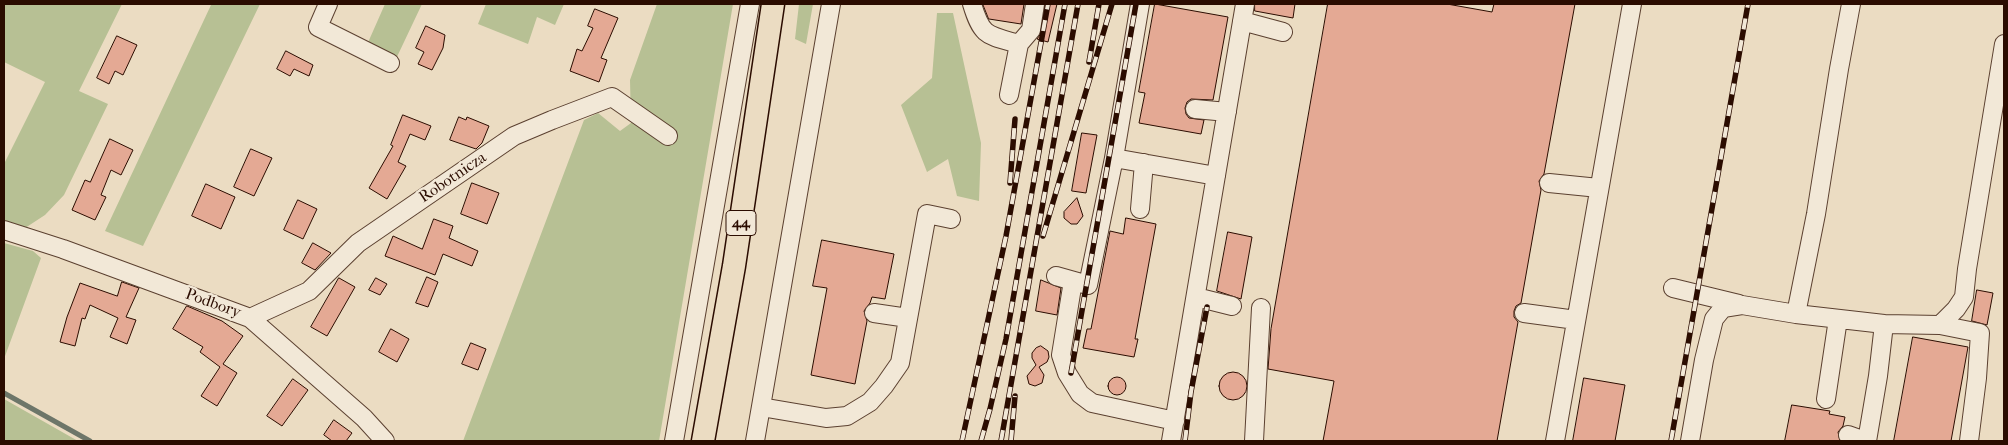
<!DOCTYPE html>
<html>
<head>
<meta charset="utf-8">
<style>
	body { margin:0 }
	#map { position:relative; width:2008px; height:445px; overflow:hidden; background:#ebdcc2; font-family:"IM FELL French Canon",serif }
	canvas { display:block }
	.frame { position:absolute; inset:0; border:5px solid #2b0c00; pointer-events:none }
</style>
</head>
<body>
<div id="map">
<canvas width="2008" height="445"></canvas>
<div class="frame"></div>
</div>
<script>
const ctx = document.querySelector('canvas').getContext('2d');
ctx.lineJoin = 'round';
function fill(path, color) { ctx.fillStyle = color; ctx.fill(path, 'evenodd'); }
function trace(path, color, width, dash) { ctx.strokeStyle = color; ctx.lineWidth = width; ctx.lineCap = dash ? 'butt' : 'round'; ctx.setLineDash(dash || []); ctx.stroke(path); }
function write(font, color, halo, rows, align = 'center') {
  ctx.font = font + ' "IM FELL French Canon",serif'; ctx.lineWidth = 5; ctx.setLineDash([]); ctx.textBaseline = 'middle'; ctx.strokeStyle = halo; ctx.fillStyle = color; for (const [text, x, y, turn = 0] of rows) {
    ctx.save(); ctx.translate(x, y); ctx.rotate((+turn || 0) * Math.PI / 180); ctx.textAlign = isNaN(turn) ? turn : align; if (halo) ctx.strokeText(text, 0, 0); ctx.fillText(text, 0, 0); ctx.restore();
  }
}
const green = new Path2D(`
	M4,4h118l-43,87 29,13 -44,91 -19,20 -23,15 -18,-5v-61l41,-82 -41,-20z
	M209,4h51l-117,242 -38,-15 106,-226z
	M385,4h37l-27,57 -29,-14z
	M486,4h78l-9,21 -18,-8 -9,27 -50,-20z
	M657,4h76l-74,437h-196l121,-321 14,-7 22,18 11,-8 -1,-43z
	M799,4h14l-7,40 -11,-5z
	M937,13h16l28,130 -2,58 -22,-5 -9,-37 -21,13 -26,-67 31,-27z
	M4,243l29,8 8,7 -37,101z
	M4,399l74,42h-74z`);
const stream = new Path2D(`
	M4,393l86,48`);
const building = new Path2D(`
	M983,4h41l-3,20 -32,-5z
	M1045,4h12l-9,38 -11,-3 5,-7z
	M1155,4l73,13 -15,83 -22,-1 -4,3 -2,6 1,6 3,4 15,2 -3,14 -62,-11 6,-30 -6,-1z
	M1255,4h40l-2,14 -38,-7z
	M1328,4h119l45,8 2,-8h81l-31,170 -5,7 2,9 -20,113 -5,3 -2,5v6l4,5 -21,119h-174l11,-60 -66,-12 3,-40z
	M595,9l23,9 -17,40 6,2 -8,22 -29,-11 7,-22 5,2 11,-23 -5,-2z
	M426,26l19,9 -2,13 -11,22 -14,-6 6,-12 -8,-4z
	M117,36l20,9 -14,30 -8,-4 -6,13 -12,-6z
	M286,51l27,14 -4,11 -15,-7 -4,7 -13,-7z
	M403,115l28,11 -6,14 -15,-6 -12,28 8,4 -19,33 -18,-11 24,-42 -2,-1z
	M459,117l7,3 1,-3 22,9 -7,17 -6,6 -26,-9z
	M1082,133l15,2 -11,58 -14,-2z
	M110,139l23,11 -12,25 -10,-5 -10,25 5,2 -11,23 -23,-10 13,-30 5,2z
	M251,149l21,9 -18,38 -20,-9z
	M472,183l27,10 -12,31 -26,-10z
	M206,184l29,13 -14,32 -29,-13z
	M1077,198l6,18 -6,8h-6l-7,-6v-6z
	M298,200l19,9 -14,30 -19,-9z
	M1126,218l30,6 -21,115h3l-4,18 -51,-9 4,-19h4l19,-98 13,3z
	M434,219l19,7 -4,12 29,13 -6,15 -29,-12 -8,21 -50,-19 8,-20 29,13z
	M1228,232l24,5 -11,62 -24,-8z
	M822,240l72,14 -9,45 -13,-2 -2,6 -6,8 3,10 -12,63 -44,-9 16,-87 -14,-2z
	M313,243l18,10 -16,17 -13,-7z
	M427,277l11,5 -10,25 -12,-4z
	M339,278l16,9 -28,49 -16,-9z
	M376,278l11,6 -7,11 -11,-5z
	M1041,280l20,8 -4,27 -21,-4z
	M122,282l17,6 -13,29 10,3 -9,24 -17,-7 8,-19 -28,-13 -5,14 -3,-1 -7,28 -15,-4 7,-25 13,-34 37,13z
	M1977,290l16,3 -6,32 -15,-4z
	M187,306l35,15 21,15 -20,28 14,9 -20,33 -16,-10 19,-29 -20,-15 3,-5 -30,-18z
	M391,329l18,10 -12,23 -18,-10z
	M1913,337l55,10 -17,94h-57z
	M471,343l15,6 -8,21 -16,-6z
	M1041,346l7,5 1,6 -2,5 -8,5 5,8 -2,8 -7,3 -6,-2 -2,-8 9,-11 -4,-7v-5l4,-5z
	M1219 386a14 14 0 1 1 28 0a14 14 0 1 1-28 0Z
	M1108 386a9 9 0 1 1 18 0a9 9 0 1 1-18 0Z
	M1584,378l41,7 -10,56h-42z
	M293,379l15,11 -26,36 -15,-10z
	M1792,405l38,6 -1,3 16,3 -2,9 -5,6 2,9h-55z
	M334,420l18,13 -6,8h-14l-8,-6z`);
const minor = new Path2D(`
	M328,4l-10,23 72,36
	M972,4c10,33 15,31 47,40l12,-14 4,-26
	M1140,4l-26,154 102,18
	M1242,21l41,11
	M1009,95l10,-51
	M1195,109l32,3
	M1549,183l50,5
	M1140,209l4,-46
	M4,230l59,19 187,69 114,100 21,23
	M1056,276l32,9 26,-127
	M1073,281l-12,74 6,18 13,21 12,9 83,18
	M1673,288l66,16
	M1196,297l36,9
	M874,313l34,5
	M1524,313l52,7
	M1796,314l20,-100 23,-145 12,-65
	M250,318l59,-27 49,-48 156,-107 38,-16 60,-23 56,39
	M1940,325l40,8 -3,45 -8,63
	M1826,399l12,-80
	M761,407l65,11 21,-2 23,-14 14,-16 16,-23 27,-149 24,5
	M1848,435l17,6
	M674,441l76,-437
	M755,441l76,-437
	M1171,441l74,-437
	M1254,441l7,-133
	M1555,441l77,-437
	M1690,441l14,-81 10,-41 9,-11 19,-3 54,9 88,10 56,1 16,-16 8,-12 3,-28 37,-225
	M1867,441l11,-65 6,-52`);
const major = new Path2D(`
	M703,441l31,-175 39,-262`);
const rail = new Path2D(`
	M1089,62l10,-58
	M1010,183l5,-64
	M1043,236l69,-232
	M1071,373l65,-369
	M962,441l44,-205 42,-232
	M981,441l9,-32 16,-70 59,-335
	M1001,441l77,-437
	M1011,441l4,-45
	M1185,441l6,-49 16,-85
	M1671,441l77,-437`);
const shields = [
	[741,223,30]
];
const shieldNames = [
	["44",741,223]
];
const streetNames = [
	["Robotnicza",453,178,-34],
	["Podbory",213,304,20]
];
fill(green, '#b7c094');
trace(stream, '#6d7669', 5);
fill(building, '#e4a994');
trace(building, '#2b0c00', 1);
trace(minor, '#5b4030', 20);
trace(major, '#2b0c00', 25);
trace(minor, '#f2e8d7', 18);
trace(major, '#ebdcc2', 22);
trace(rail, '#2b0c00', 5.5);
trace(rail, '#f2e8d7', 4, [11]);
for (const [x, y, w] of shields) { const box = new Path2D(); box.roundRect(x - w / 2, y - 12.5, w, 25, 4); ctx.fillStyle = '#f2e8d7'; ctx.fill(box); trace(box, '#2b0c00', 1); }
write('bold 15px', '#2b0c00', null, shieldNames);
write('16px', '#2b0c00', '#f2e8d7', streetNames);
</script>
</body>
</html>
